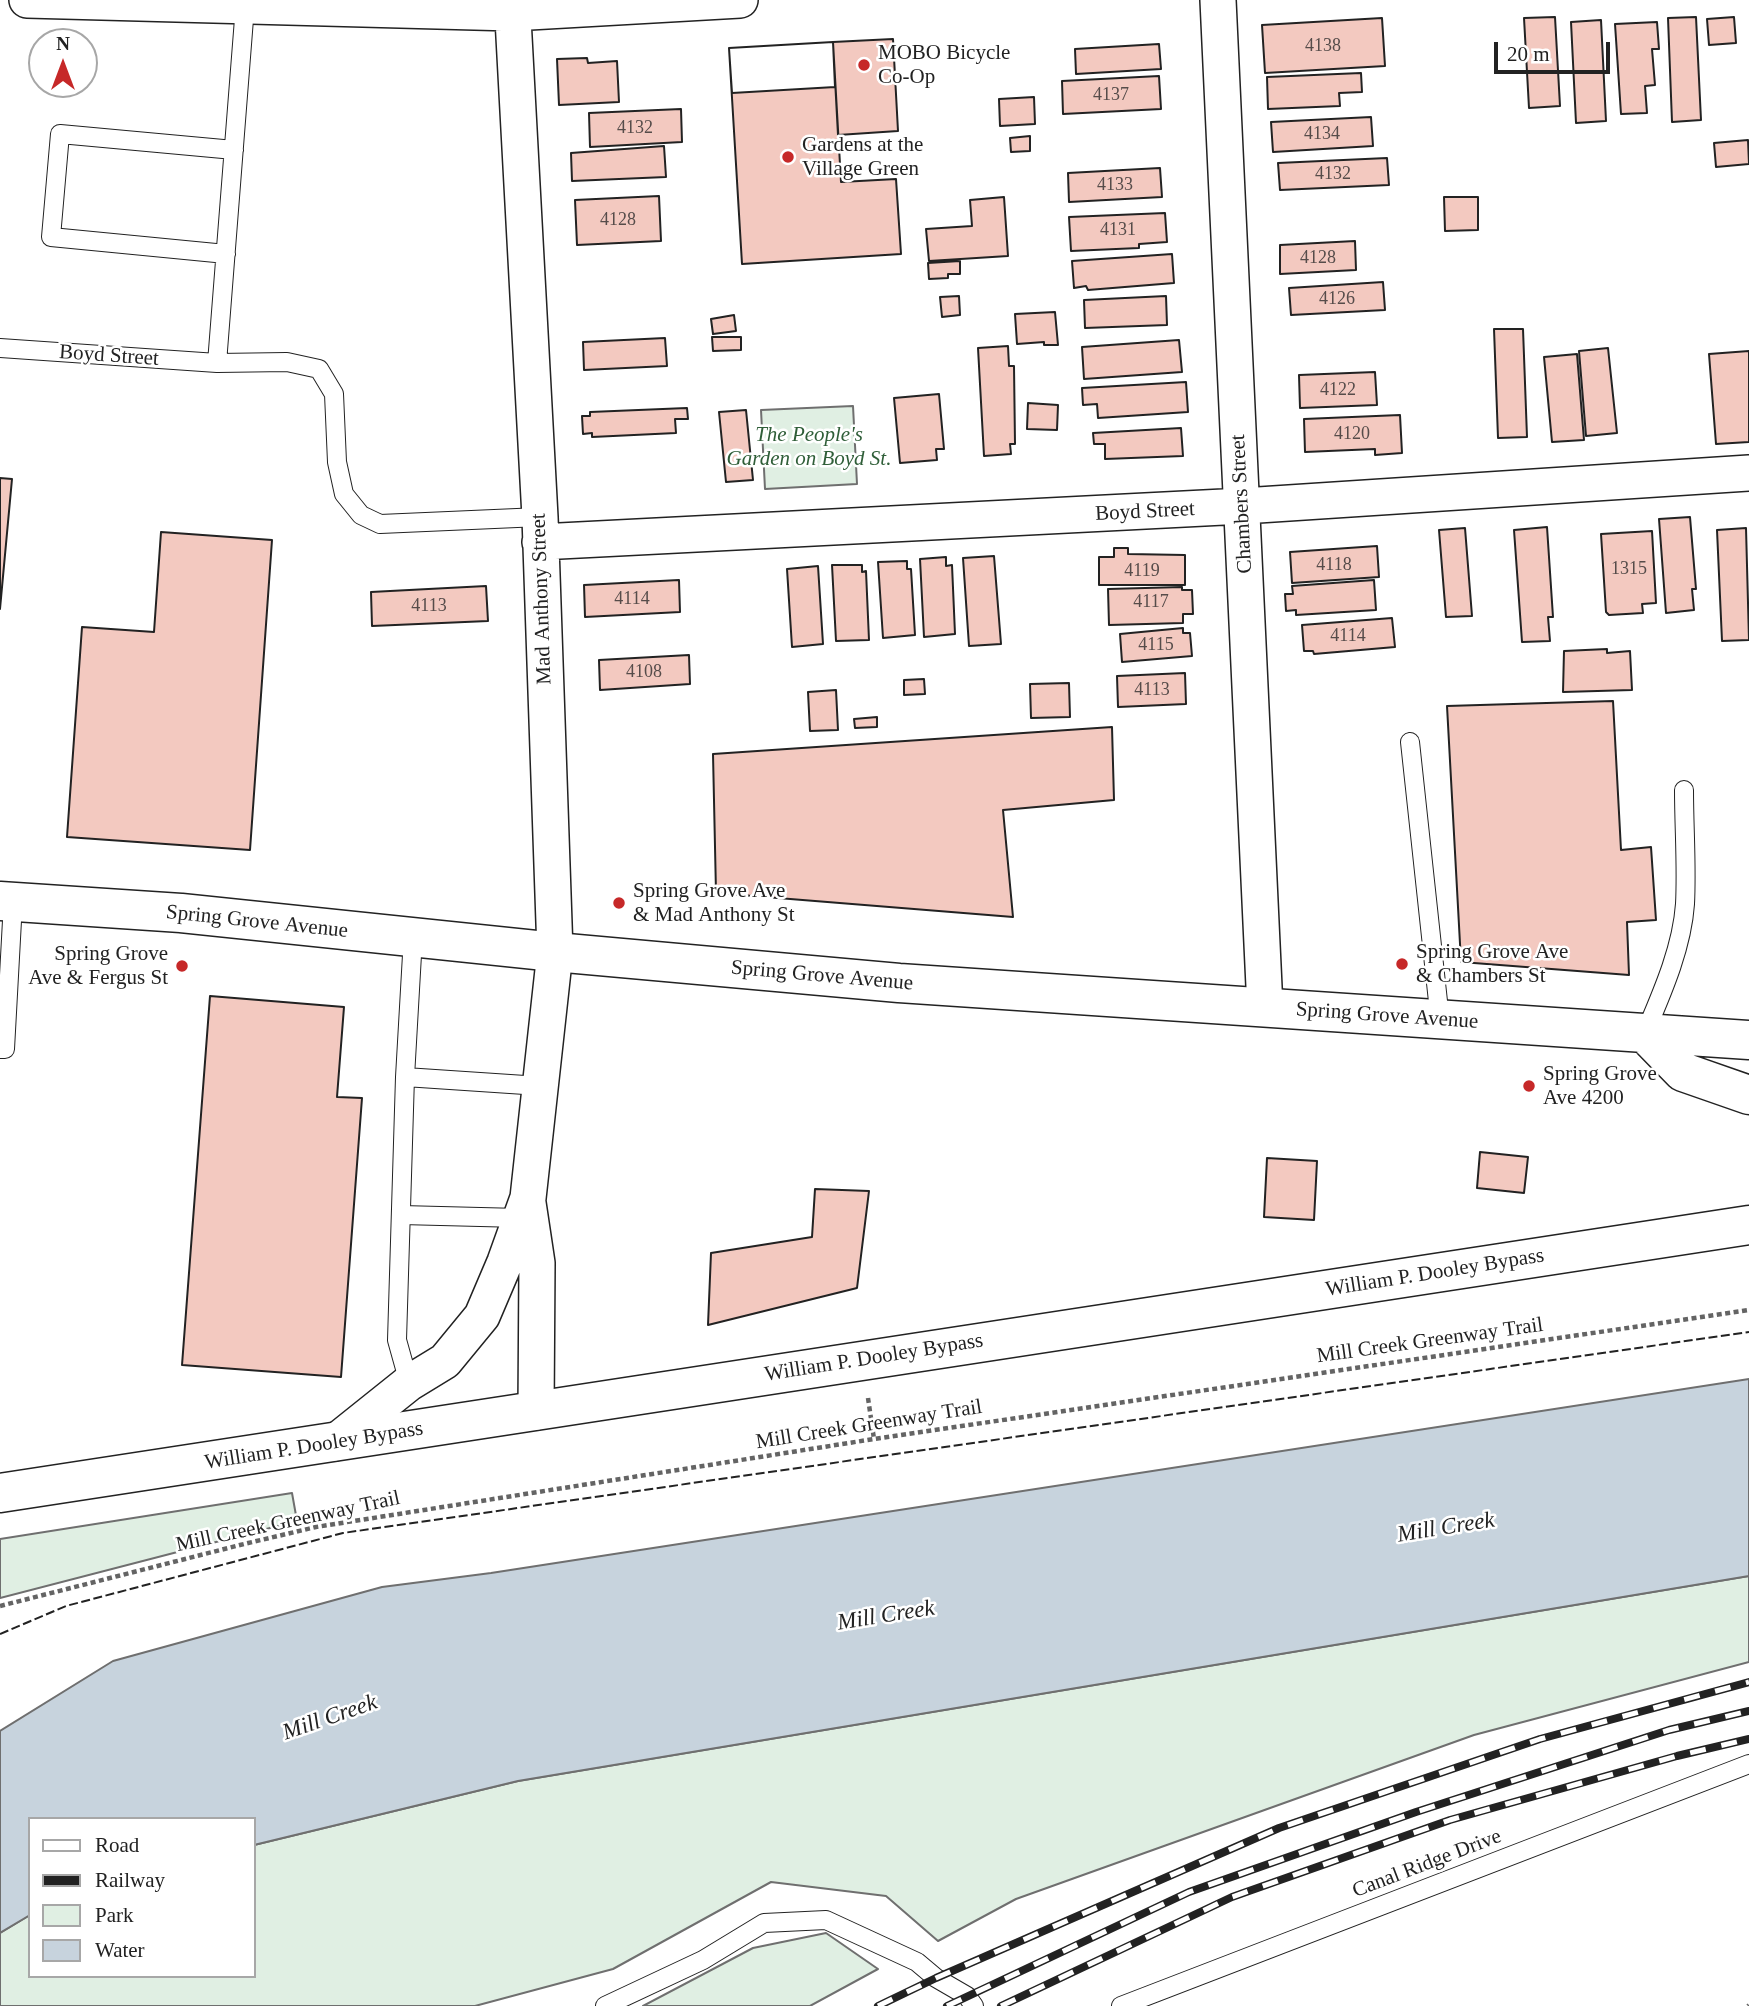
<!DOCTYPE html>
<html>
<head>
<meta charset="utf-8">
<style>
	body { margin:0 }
	#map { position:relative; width:1749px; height:2006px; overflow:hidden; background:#fff; font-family:"Times New Roman",serif }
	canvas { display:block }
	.legend { position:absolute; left:28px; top:1817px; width:228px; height:161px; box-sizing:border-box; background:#fff; border:2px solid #a7a7a7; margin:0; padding:9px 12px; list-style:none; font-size:21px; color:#222 }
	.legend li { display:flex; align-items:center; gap:14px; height:35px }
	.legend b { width:35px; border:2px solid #a7a7a7 }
	.north { position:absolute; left:28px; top:28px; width:70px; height:70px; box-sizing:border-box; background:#fff; border:2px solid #a7a7a7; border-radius:50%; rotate:0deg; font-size:19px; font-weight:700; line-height:28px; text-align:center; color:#222 }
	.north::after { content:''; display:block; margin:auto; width:24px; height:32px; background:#c62828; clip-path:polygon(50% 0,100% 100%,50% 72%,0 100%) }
	.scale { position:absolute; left:1494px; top:42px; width:116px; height:32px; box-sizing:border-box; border:4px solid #222; border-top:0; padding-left:9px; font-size:21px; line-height:24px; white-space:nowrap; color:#222; -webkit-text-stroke:5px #fff; paint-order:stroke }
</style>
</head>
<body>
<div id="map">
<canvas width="1749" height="2006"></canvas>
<ul class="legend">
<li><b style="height:9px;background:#fff"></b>Road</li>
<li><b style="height:9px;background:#222"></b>Railway</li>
<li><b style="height:19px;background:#e0efe3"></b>Park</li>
<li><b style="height:19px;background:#c7d3dd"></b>Water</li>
</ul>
<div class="north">N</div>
<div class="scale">20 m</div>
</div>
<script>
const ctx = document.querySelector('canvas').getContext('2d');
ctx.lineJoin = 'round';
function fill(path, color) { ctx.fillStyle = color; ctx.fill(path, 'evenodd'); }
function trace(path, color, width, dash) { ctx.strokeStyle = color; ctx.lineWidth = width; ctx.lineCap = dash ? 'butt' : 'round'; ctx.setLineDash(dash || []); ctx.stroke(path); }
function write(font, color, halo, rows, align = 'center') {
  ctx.font = font + ' "Times New Roman",serif'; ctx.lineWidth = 5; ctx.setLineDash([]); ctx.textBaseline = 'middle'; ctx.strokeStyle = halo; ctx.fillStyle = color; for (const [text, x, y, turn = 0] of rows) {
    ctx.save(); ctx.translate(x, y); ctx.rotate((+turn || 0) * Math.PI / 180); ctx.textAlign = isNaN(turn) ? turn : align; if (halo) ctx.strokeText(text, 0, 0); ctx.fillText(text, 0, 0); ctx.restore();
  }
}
const green = new Path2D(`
	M853,406l4,78 -92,5 -4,-79z
	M292,1493l5,28 -297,77v-59z
	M1749,1576v86l-275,73 -458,164 -78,42 -52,-45 -115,-14 -158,87 -138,37h-475v-73l30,-18v61h224v-131l264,-64z
	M826,1933l52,36 -68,37h-167l110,-58z`);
const water = new Path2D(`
	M1749,1379v197l-1231,205 -264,64v-26h-224v96l-30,18v-202l113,-70 269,-74 109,-14z`);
const building = new Path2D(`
	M1555,17l5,89 -31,2 -5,-90z
	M1696,17l5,103 -29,2 -4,-104z
	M1734,17l2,26 -27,2 -2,-26z
	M1382,18l3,48 -120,7 -3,-48z
	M1601,20l5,101 -30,2 -5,-101z
	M1657,22l2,27h-7l3,36 -10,1 2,27 -26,1 -6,-90z
	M893,39l5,92 -60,4 -5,-93z
	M833,42l8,140 55,-3 5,75 -159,10 -13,-216z
	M833,42l2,45 -103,6 -3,-45z
	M1159,44l2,25 -85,5 -1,-25z
	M587,58l1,5 29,-2 2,41 -60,3 -2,-46z
	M1361,73l1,19 -23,1 1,13 -72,3 -1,-32z
	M1159,76l2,33 -98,5 -1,-33z
	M1034,97l1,27 -35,2 -1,-27z
	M681,109l1,33 -92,5 -1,-34z
	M1371,117l2,29 -100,6 -2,-30z
	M1030,136v15l-19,1 -1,-14z
	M1748,140l1,24 -33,3 -2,-24z
	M664,146l2,31 -94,4 -1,-28z
	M1387,158l2,27 -109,5 -2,-27z
	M1160,168l2,29 -93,5 -1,-29z
	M659,196l2,45 -84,4 -2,-45z
	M1004,197l4,59 -79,5 -3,-32 46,-3 -2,-26z
	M1444,197h34v33l-33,1z
	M1165,213l2,29 -28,2v4l-68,3 -2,-34z
	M1355,241l1,29 -76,4v-29z
	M1172,254l2,29 -86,7 -2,-4 -12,2 -2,-27z
	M960,261v13h-12v4l-19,1 -1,-16z
	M1383,282l2,28 -94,5 -2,-27z
	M959,296l1,19 -18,2 -2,-20z
	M1166,296l1,29 -82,3 -1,-28z
	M1055,312l3,33h-14v-3l-27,2 -2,-30z
	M734,315l2,16 -23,3 -2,-15z
	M1494,329h29l4,108 -29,1z
	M712,337h29v13l-28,1z
	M665,338l2,28 -83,4 -1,-28z
	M1179,340l3,32 -98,7 -2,-32z
	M1008,346l1,20h5l1,78h-5l1,10 -27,2 -6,-108z
	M1608,348l9,85 -31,3 -7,-85z
	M1749,351v91l-33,2 -7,-90z
	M1577,354l7,86 -32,2 -8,-85z
	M1375,372l2,33 -77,3 -1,-33z
	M1186,382l2,30 -90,6 -1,-14 -14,1 -1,-17z
	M939,394l5,55h-8l1,11 -37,3 -6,-65z
	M1028,403l30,2 -1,25 -30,-1z
	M687,408l1,11h-13l1,14 -84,4v-4l-9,1 -1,-18h8v-4z
	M746,410l7,70 -27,2 -7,-70z
	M1400,415l2,38 -27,2v-6l-70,3 -1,-33z
	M1181,428l2,28 -78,3v-15h-11l-1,-11z
	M0,478l12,1 -12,130z
	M1690,517l6,72h-4l2,21 -28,3 -7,-94z
	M1547,527l6,90h-5l2,24 -28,1 -8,-112z
	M1465,528l7,88 -26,1 -7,-87z
	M1746,528l3,112 -27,1 -5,-111z
	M1652,531l4,72 -14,1 1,9 -34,2 -3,-3 -5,-78z
	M161,532l111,8 -22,310 -183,-13 15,-210 72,5z
	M1377,546l2,31 -87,6 -2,-31z
	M1114,548h14v6l57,1v30h-86v-28h15z
	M994,556l7,88 -32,2 -6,-88z
	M946,557v9l6,-1 3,69 -31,3 -4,-78z
	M907,561v8h4l4,66 -32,3 -5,-76z
	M832,565h30v7l4,-1 3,69 -33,1z
	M818,566l5,78 -31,3 -5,-78z
	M679,580l1,32 -95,5 -1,-32z
	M1374,580l2,30 -80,5v-5l-10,1 -1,-17h8l-1,-8z
	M486,586l2,35 -116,5 -1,-34z
	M1182,587v3h10l1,24h-10v9l-74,2 -1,-36z
	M1392,618l3,29 -81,7 -1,-3h-9l-2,-26z
	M1183,628v5h7l2,23 -70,6 -2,-28z
	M1607,649v4l23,-2 2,39 -69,2 1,-41z
	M689,655l1,29 -90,6 -1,-30z
	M1185,673l1,31 -68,3 -1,-31z
	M924,679l1,15 -21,1v-15z
	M1069,683l1,34 -39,1 -1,-34z
	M836,690l2,40 -28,1 -2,-39z
	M1613,701l8,149 30,-3 5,73 -29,2 2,53 -168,-13 -14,-256z
	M877,717v10l-22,1 -1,-9z
	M1112,727l2,73 -111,10 10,107 -297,-24 -3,-139z
	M210,996l134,11 -7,90 25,1 -21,279 -159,-12z
	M1480,1152l48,5 -4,36 -47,-5z
	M1267,1158l50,3 -3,59 -50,-3z
	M815,1189l54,2 -12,97 -149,37 3,-72 101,-16z`);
const path = new Path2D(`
	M868,1398l6,41
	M0,1606l244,-62 72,-17 558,-88 875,-129
	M1748,2006l1,-1`);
const lane = new Path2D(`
	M226,254l-175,-17 9,-103 174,16
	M0,348l217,15 70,-1 32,7 15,25 3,68 7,32 17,21 19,9 160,-7
	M217,363l28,-357
	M1410,742l30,278
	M1645,1033c17,-40 37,-85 40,-129 2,-38 -1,-76 -1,-114
	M0,1049h5l8,-147
	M405,1077l135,9
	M401,1215l119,3
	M409,1383l-12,-43 8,-263 8,-140
	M605,2006l98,-46 61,-37 62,-3 91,42 19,16 31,18 7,10
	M1121,2006l628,-242`);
const street = new Path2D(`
	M27,0l485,13 228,-13
	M1218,0l47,1008
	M540,542l703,-36 506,-33
	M528,1203l9,60 -1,149
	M334,1443l75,-60 36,-22 37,-45 23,-54 23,-64 27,-246 -15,-435 -28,-517`);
const secondary = new Path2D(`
	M0,901l181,12 374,39 344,31 850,57
	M1645,1033l38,39 66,23
	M0,1493l1749,-268`);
const rail = new Path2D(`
	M878,2006l58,-28 343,-150 261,-89 209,-57
	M947,2006l242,-114 227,-80 253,-82 80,-19
	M1001,2006l231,-109 218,-77 227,-64 72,-17`);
const fence = new Path2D(`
	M0,1634l66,-28 277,-73 1406,-201`);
const markers = [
	[864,65,7,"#c62828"],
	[788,157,7,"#c62828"],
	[619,903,7,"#c62828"],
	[1402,964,7,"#c62828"],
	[182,966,7,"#c62828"],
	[1529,1086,7,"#c62828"]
];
const numberNames = [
	["4138",1323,46],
	["4137",1111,95],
	["4132",635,128],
	["4134",1322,134],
	["4132",1333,174],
	["4133",1115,185],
	["4128",618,220],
	["4131",1118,230],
	["4128",1318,258],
	["4126",1337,299],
	["4122",1338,390],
	["4120",1352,434],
	["4118",1334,565],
	["1315",1629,569],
	["4119",1142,571],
	["4114",632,599],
	["4117",1151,602],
	["4113",429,606],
	["4114",1348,636],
	["4115",1156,645],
	["4108",644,672],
	["4113",1152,690]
];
const poiNames = [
	["MOBO Bicycle",878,53],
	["Co-Op",878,77],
	["Gardens at the",802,145],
	["Village Green",802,169],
	["Spring Grove Ave",633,891],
	["& Mad Anthony St",633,915],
	["Spring Grove Ave",1416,952],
	["& Chambers St",1416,976],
	["Spring Grove",168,954,"right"],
	["Ave & Fergus St",168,978,"right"],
	["Spring Grove",1543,1074],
	["Ave 4200",1543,1098]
];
const streetNames = [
	["Boyd Street",109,356,4],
	["Chambers Street",1242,504,-93],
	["Boyd Street",1145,512,-3],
	["Mad Anthony Street",542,599,-92],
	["Spring Grove Avenue",257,922,6],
	["Spring Grove Avenue",822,976,5],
	["Spring Grove Avenue",1387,1016,4],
	["William P. Dooley Bypass",1435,1273,-9],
	["Mill Creek Greenway Trail",1430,1341,-8],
	["William P. Dooley Bypass",874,1358,-9],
	["Mill Creek Greenway Trail",869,1425,-9],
	["William P. Dooley Bypass",314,1446,-9],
	["Mill Creek Greenway Trail",288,1522,-12],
	["Canal Ridge Drive",1427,1864,-21]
];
const parkNames = [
	["The People's",809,435],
	["Garden on Boyd St.",809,459]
];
const waterNames = [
	["Mill Creek",1446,1528,-9],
	["Mill Creek",886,1616,-9],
	["Mill Creek",330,1718,-19]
];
fill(green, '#e0efe3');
trace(green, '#6f6f6f', 2);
fill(water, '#c7d3dd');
trace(water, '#6f6f6f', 2);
fill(building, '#f3c9c0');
trace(building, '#222', 2);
trace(lane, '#222', 20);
trace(street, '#222', 38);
trace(secondary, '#222', 41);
trace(path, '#646464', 4.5, [5, 3.5]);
trace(lane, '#fff', 18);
trace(street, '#fff', 35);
trace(secondary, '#fff', 38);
trace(rail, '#222', 8);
trace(rail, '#fff', 5, [16]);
trace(fence, '#222', 2, [9, 3.5]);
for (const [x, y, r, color] of markers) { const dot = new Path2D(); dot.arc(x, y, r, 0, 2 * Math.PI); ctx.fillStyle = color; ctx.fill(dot); trace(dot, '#fff', 2.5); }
write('18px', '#564c4a', null, numberNames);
write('21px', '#222', '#fff', poiNames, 'left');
write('21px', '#222', '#fff', streetNames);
write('italic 21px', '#2f5e38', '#fff', parkNames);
write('italic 23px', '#222', '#fff', waterNames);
</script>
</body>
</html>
